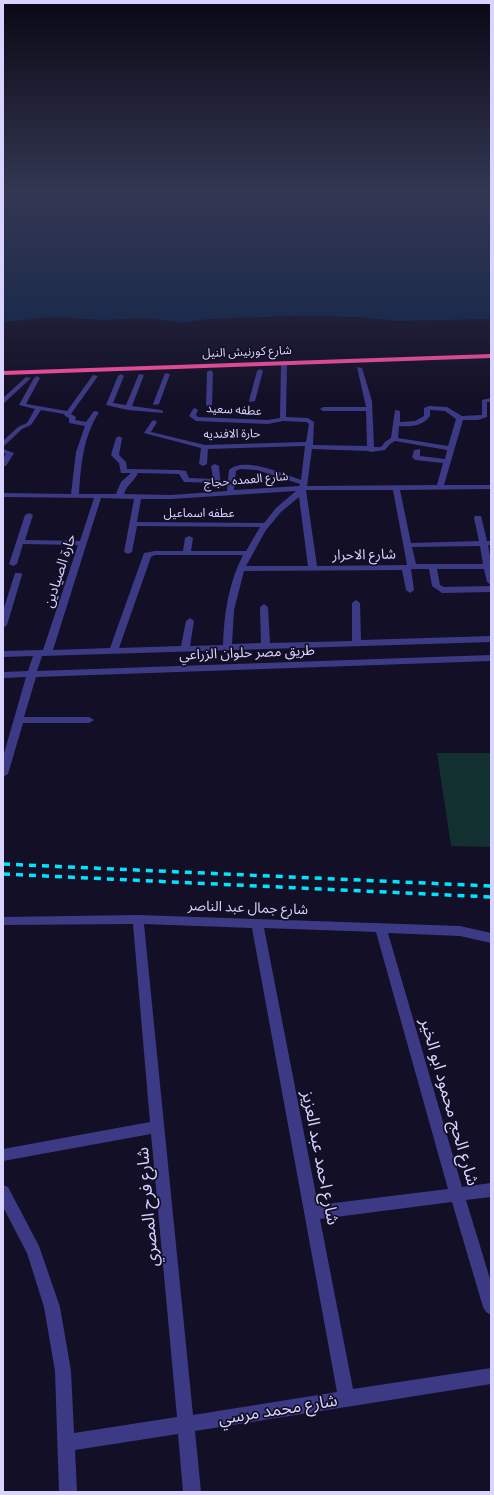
<!DOCTYPE html>
<html>
<head>
<meta charset="utf-8">
<style>
	body { margin:0 }
	#map { position:relative; width:494px; height:1495px; overflow:hidden; background:#130f26; font-family:Cabin,sans-serif }
	canvas { display:block }
	.frame { position:absolute; inset:0; border:4px solid #d9d4ff; pointer-events:none }
</style>
</head>
<body>
<div id="map">
<canvas width="494" height="1495"></canvas>
<div class="frame"></div>
</div>
<script>
const ctx = document.querySelector('canvas').getContext('2d');
ctx.lineJoin = 'round';
function fill(path, color) { ctx.fillStyle = color; ctx.fill(path, 'evenodd'); }
function trace(path, color, width, dash) { ctx.strokeStyle = color; ctx.lineWidth = width; ctx.lineCap = dash ? 'butt' : 'round'; ctx.setLineDash(dash || []); ctx.stroke(path); }
function write(font, color, halo, rows, align = 'center') {
  ctx.font = font + ' Cabin,"Noto Sans Arabic",sans-serif'; ctx.lineWidth = 3.5; ctx.setLineDash([]); ctx.textBaseline = 'middle'; ctx.strokeStyle = halo; ctx.fillStyle = color; for (const [text, x, y, turn = 0] of rows) {
    ctx.save(); ctx.translate(x, y); ctx.rotate((+turn || 0) * Math.PI / 180); ctx.textAlign = isNaN(turn) ? turn : align; if (halo) ctx.strokeText(text, 0, 0); ctx.fillText(text, 0, 0); ctx.restore();
  }
}
const green = new Path2D(`
	M437,753h54v94l-40,-1z`);
const water = new Path2D(`
	M3,193h488v126l-93,2 -41,-4 -65,-1 -84,3 -28,4 -31,-5 -45,2 -50,-3 -51,5z`);
const minor = new Path2D(`
	M284,361l3,2 -1,54 22,1 6,4 -1,23 54,1 -1,-35h-43l-3,-2 3,-2h43l-9,-40 5,1 10,33 2,46h7l4,-5 6,-4 4,-28 5,1v11l15,-1 9,-5v-8l5,-2 18,1 15,9 20,-1v-15l9,-2v4h-4v15l-9,3h-15l-19,65h47v4l-91,1 11,53 68,-2 -5,-23 1,-2h6l6,25h4v4h-3l3,17v23l-4,-3 -3,-13h-47l3,16 4,2 47,-1v6l-49,1 -10,-7 -3,-17h-18l3,21 -4,3 -4,-3 -4,-20 -158,1 -10,39 -2,34 29,-1 -1,-36 4,-3 4,3 2,36 82,-2v-38l4,-3 4,3 1,37 130,-4v6l-449,14 -5,15 454,-16v6l-455,16 -12,40h65l5,3 -5,3h-66l-15,51 -5,3v-20l23,-80 -23,1v-6l25,-1 5,-15 -30,1v-6l40,-1 35,-105 -55,-1 -6,20 -4,2 -4,-2 16,-49 4,-2 4,2 -8,25 55,1 14,-43 -91,-1v-4l68,1 5,-42 9,-26 -16,-3v-5l-4,-2 -1,-2 -23,-4 -10,15 -9,4 -19,18v-6l15,-14 9,-4 8,-14 -16,-4 15,-27 3,-2 3,2 -14,26 41,7 26,-36 5,1 -27,38 5,3 -1,3 11,2 8,-11 5,1c-16,26 -18,52 -20,82h37l5,-12 10,-9h-10l-2,-10 -8,-8 5,-17 3,-2 3,2 -3,17 7,7 1,7 52,1 7,1 3,7 24,1 -2,-13 4,-2 4,2 2,22h-6l-1,-5 -30,-1 -5,-8 -41,-1c-4,9 -10,10 -14,21l47,1 56,-4 2,-21c15,-14 55,4 72,10l4,-34 -97,3 -1,15 -4,2 -4,-2 2,-16 -57,-15 8,-12 2,-1 3,2 -6,10 54,13 101,-3 3,-18 -3,-2 -23,-1 -15,3 -72,-3 -7,-5 4,-7 2,-1 3,2 -2,5 2,2 70,3 12,-2 1,-55zM430,410l15,1 11,8 -8,27 -50,-8 1,-12c12,1 24,0 31,-10zM395,441l52,9 -2,9 -25,-3v-7l-6,1 -2,7 3,3 28,3 -6,22 -130,1 5,-37 56,2 3,1 14,-2 5,-6zM240,469l17,1 43,14 -1,2 -65,4 2,-19zM306,490h87l14,75 -90,1zM296,491l-20,17 -12,15 -127,-1 4,-23h30zM299,497l9,69h-62l20,-36 15,-18zM101,498l33,1 -10,53 4,2 4,-2 5,-26 123,1 -14,24h-55l2,-13 -4,-2 -4,2 -2,13h-28l-11,2 -34,95 -57,2zM480,546l3,18h-67l-4,-17zM155,555h88c-14,27 -19,58 -20,90l-33,1 4,-25 -4,-3 -4,3 -5,25 -62,2 32,-91z
	M260,369l3,2 -8,30 -5,1 -1,-1 8,-30z
	M210,370l3,2 -1,33 -3,2 -3,-2 1,-33z
	M165,373l5,1 -11,30 -5,1 -1,-1z
	M139,374l5,1 -12,31 29,4 2,1v2l-35,-3 -22,-5 12,-29 3,-2 3,2 -11,27 13,2z
	M26,377l5,1 -28,26v-6z
	M3,449l11,4 -8,13h-3v-8l3,-4 -3,-1z
	M15,573h6l1,2 -15,50 -4,3v-17z
	M138,915l322,11 31,7v10l-31,-7 -72,-3 74,254 29,-4v14l-25,3 25,82v33l-5,-3 -3,-5 -31,-105 -132,17 33,170 138,-21v16l-296,47 6,61h-18l-5,-58 -103,16 2,42h-18l-4,-121 -11,-64 -17,-54 -24,-46v-22l5,2 31,59 21,61 11,64 3,62 103,-16 -26,-283 -148,27v-12l147,-27 -17,-198 -130,1v-8zM144,924l108,4 85,464 -144,23zM264,928l112,4 72,257 -130,16z`);
const highway = new Path2D(`
	M491,354v4l-488,17v-4z`);
const rail = new Path2D(`
	M3,864l488,22
	M3,874l488,23`);
const farStreetnames = [
	["شارع كورنيش النيل",247,352,-2],
	["عطفه سعيد",234,410,3],
	["حارة الافنديه",232,434,-1],
	["شارع العمده حجاج",246,480,-5],
	["عطفه اسماعيل",199,513]
];
const streetNames = [
	["شارع الاحرار",364,555,-1],
	["حارة الصيادين",60,571,-72],
	["طريق مصر حلوان الزراعي",247,653,-2],
	["شارع جمال عبد الناصر",248,908,2]
];
const nearStreetnames = [
	["شارع الحج محمود ابو الخير",449,1102,74],
	["شارع احمد عبد العزيز",320,1158,79],
	["شارع فرح المصري",148,1207,-95],
	["شارع محمد مرسي",278,1410,-9]
];
fill(green, '#12302f');
fill(water, '#0c2248');
fill(minor, '#3d3a85');
fill(highway, '#ff4fa3');
trace(rail, '#00e5ff', 3.5, [7, 6]);
const sky = ctx.createLinearGradient(0, 0, 0, 402);
sky.addColorStop(0, '#0a0815');
sky.addColorStop(0.48, '#333752');
sky.addColorStop(1, '#33375200');
ctx.fillStyle = sky;
ctx.fillRect(0, 0, 494, 402);
write('12px', '#d9d4ff', '#130f26', farStreetnames);
write('14px', '#d9d4ff', '#130f26', streetNames);
write('17px', '#d9d4ff', '#130f26', nearStreetnames);
</script>
</body>
</html>
